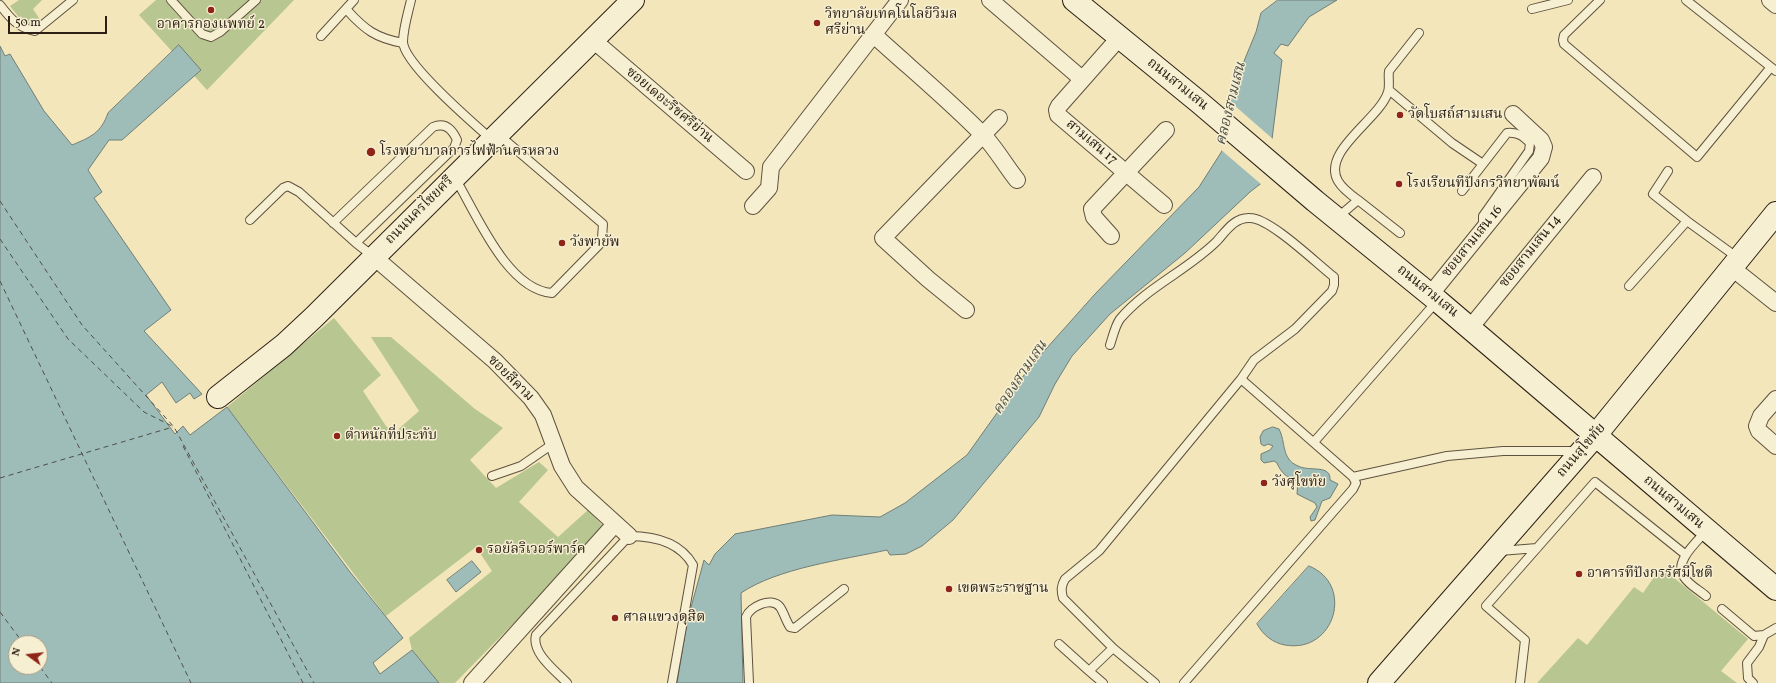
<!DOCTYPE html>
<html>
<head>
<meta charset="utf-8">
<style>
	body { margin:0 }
	#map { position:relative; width:1776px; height:683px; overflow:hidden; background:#f3e6ba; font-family:Vollkorn,serif }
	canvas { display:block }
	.north { position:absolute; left:8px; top:635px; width:40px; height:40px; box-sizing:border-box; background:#f7efd2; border:1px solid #a69c87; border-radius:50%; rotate:285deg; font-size:11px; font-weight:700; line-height:16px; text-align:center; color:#2c2016 }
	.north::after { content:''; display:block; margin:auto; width:14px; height:18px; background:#8f2418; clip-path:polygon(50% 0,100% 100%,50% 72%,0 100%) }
	.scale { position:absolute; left:8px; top:16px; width:99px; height:18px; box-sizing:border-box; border:2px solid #2c2016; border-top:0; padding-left:5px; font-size:12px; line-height:14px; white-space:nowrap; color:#2c2016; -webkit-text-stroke:3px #f7efd2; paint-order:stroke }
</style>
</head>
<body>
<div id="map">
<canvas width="1776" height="683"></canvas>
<div class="north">N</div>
<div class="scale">50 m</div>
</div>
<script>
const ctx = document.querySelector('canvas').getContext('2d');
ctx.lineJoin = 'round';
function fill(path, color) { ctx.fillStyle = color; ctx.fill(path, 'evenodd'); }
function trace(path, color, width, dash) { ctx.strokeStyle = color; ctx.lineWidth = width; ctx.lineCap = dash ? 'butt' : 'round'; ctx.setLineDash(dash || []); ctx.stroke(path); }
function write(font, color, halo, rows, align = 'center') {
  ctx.font = font + ' Vollkorn,"Noto Serif Thai",serif'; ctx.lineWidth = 3; ctx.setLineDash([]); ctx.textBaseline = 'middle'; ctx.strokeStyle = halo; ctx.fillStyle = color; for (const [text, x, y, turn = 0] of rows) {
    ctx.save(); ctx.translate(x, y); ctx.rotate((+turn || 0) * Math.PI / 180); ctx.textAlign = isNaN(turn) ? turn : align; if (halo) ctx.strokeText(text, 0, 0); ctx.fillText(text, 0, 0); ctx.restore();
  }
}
const green = new Path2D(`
	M19,0h23l-9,9 8,12 -10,6 -6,-2 -15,-19z
	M156,0h138l-87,90 -68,-75z
	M334,318l47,57 -18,16 23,35 8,7 25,-22 -48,-74h20l84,72 28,19 -33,32 26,28 43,-26 9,8 -29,32 39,35 30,-27 18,19 -151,154h-16l-27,-33 -3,-12 83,-67 -16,-24 -90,69 -159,-209z
	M1661,567l87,72 -27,32 16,12h-200l41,-45 9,7 47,-58 9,6z`);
const water = new Path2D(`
	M1278,0h59l-28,17 -21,29 -7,-2 -7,9 8,7 -10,79 -8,42 -14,11 -65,61 -75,61 -38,42 -17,28 -16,33 -86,103 -31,26 -16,8 -16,1 -3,-5c-45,10 -109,18 -146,43l2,90h-66l10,-61 17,-62 5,5 6,-11 20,-20 97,-19 48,2 25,-14 62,-48 62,-87 66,-74 104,-107 23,-36 6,-51 28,-68 5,-19z
	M179,45l22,25 -79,70h-13l-21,30 14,22 -8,6 77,112 -27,21 58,63 -8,5 -4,-6 -14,10 -14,-21 -16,13 29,39 8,-8 7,9 37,-28 123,165 53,66 -30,25 7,11 32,-24 27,33h-439v-637l5,10 5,-2 34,57 28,34c19,-8 29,-12 36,-32zM16,643h24v24h-24z
	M1273,427l6,2c7,13 2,30 19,37 12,6 33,-2 32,14l8,4 -8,14 -8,3 -7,19 -4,1 -1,-4 7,-10 -2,-4 -18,-9 1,-13c-11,-3 -17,-8 -21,-18l-3,-2 -10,2 -3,-3v-6l9,-4 3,-4 -5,-2 -4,2 -3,-2 -1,-7 3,-6z
	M472,561l9,11 -25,20 -9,-12z
	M1309,566c46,18 26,88 -24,79 -12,-2 -22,-10 -28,-21z`);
const pier = new Path2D(`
	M1226,98l48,42 -8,42 -4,3 -42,-36z`);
const ferry = new Path2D(`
	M0,201l82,124 92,102 140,256
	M0,239l68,100 76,73 28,14
	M0,281l191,402
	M183,446l120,237
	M0,478l173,-51
	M0,612l23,31
	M40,667l12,16`);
const lane = new Path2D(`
	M171,0l31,34 9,3 9,-5 36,-32
	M411,0c-3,13 -8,29 -8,42 1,22 70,81 88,97
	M1600,0l-36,35 -1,5 1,4 133,113 74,-90
	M1686,0l90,71
	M0,5c10,13 18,23 35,26l38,-31
	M1532,9l36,-9
	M347,10c18,20 29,28 56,33
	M321,36l33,-36
	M1389,90l63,53 31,21 24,-31c11,-1 16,3 23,10l-1,8 -46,65v5l2,4
	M1668,171l-15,23 34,27
	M455,178c21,35 52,112 97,115l47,-48 3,-7 1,-14 -104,-89
	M1462,191l21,-27
	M1358,200l42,33
	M1337,218l21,-18c-7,-5 -16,-12 -20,-19 -17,-30 42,-62 50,-89 2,-6 0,-15 1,-21l30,-38
	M250,220l33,-32 5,-2 11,6 57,51 18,14
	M333,223l100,-96c12,-5 19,2 24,13l-3,8 -98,95
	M1629,286l58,-65 51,37
	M1110,345c3,-9 5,-19 10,-26 27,-32 68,-49 97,-78 9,-10 18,-24 33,-23 20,0 66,45 84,59v8l-2,6 -37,38 -41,31 -13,19 112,98 3,6 -3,6 -169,194
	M1314,442l123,-141
	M492,476l29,-10 33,-23
	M1353,477l94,-21 56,-5h75
	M1706,531c-9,11 -33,31 -22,46 5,8 15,13 22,19
	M1500,551l37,-3
	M1722,609l32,27 10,-1 12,-7
	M1059,644l30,27 24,-23 42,35
	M1113,648l-50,-50c-2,-8 -2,-12 2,-19l34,-28 142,-172
	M1089,671l14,12
	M567,683c-11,-12 -36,-30 -31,-48l93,-99c24,0 51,6 64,29l-21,118
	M749,683l-3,-66c4,-10 25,-21 34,-10 4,6 6,14 10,20l5,1 49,-39
	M1520,683l5,-43 -39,-34 109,-124 91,73
	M1753,683l-5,-5 -1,-15 12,-16 5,-12`);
const street = new Path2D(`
	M990,0l92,79
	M1770,0l6,5
	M874,35c36,33 76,66 110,101 13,14 21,29 33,44
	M1119,38l-60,68 -2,4 1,5 106,90
	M593,40l153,131
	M753,206l16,-18 2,-21 129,-167
	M1111,236l-17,-19 -2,-8 74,-79
	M374,257l121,104 36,37 12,17 19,51 14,22 53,48
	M1732,268l44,35
	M1430,295l111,-137 3,-11 -3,-7 -28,-26
	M966,310l-38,-31 -45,-41 116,-120
	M1470,328l123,-151
	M1776,399l-15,17 -4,10 2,5 17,15
	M472,683l143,-159`);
const secondary = new Path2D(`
	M1074,0l126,103 115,98 123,100 338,288
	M218,397l66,-52 30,-28 319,-317
	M1379,683l216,-247 181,-223`);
const markers = [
	[211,10,4,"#8f2418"],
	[817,23,4,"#8f2418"],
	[1400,115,4,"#8f2418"],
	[371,152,5,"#8f2418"],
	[1399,184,4,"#8f2418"],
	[562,243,4,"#8f2418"],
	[337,436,4,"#8f2418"],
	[1264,483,4,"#8f2418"],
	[479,550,4,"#8f2418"],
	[1579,574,4,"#8f2418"],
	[949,589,4,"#8f2418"],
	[615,618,4,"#8f2418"]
];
const poiNames = [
	["วิทยาลัยเทคโนโลยีวิมล",825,15],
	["ศรีย่าน",825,31],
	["อาคารกองแพทย์ 2",211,25,"center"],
	["วัดโบสถ์สามเสน",1408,115],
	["โรงพยาบาลการไฟฟ้านครหลวง",380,152],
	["โรงเรียนทีปังกรวิทยาพัฒน์",1407,184],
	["วังพายัพ",570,243],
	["ตำหนักที่ประทับ",345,436],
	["วังศุโขทัย",1272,483],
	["รอยัลริเวอร์พาร์ค",487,550],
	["อาคารทีปังกรรัศมีโชติ",1587,574],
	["เขตพระราชฐาน",957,589],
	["ศาลแขวงดุสิต",623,618]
];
const streetNames = [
	["ถนนสามเสน",1177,85,39],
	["ซอยเดอะริชศรีย่าน",669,106,40],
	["สามเสน 17",1091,143,40],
	["ถนนนครไชยศรี",420,211,-45],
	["ซอยสามเสน 16",1473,242,-51],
	["ซอยสามเสน 14",1531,252,-51],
	["ถนนสามเสน",1427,292,39],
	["ซอยสีคาม",510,379,45],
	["ถนนสุโขทัย",1582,451,-49],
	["ถนนสามเสน",1673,503,40]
];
const waterNames = [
	["คลองสามเสน",1232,104,-76],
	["คลองสามเสน",1021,378,-56]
];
fill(green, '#b8c692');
fill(water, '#9ebdb8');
trace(water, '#707e77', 1);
fill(pier, '#f3e6ba');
trace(ferry, '#4e4f47', 1, [5, 4]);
trace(lane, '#5e523f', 10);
trace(street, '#5e523f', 18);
trace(secondary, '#2c2016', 24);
trace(lane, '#f7efd2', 8);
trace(street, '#f7efd2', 16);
trace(secondary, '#f7efd2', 22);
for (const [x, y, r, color] of markers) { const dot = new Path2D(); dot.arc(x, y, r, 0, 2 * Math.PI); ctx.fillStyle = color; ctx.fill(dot); trace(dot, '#f7efd2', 1.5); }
write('14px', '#2c2016', '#f7efd2', poiNames, 'left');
write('14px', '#2c2016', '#f7efd2', streetNames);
write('italic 15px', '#4e4f47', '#f7efd2', waterNames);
</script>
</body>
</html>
